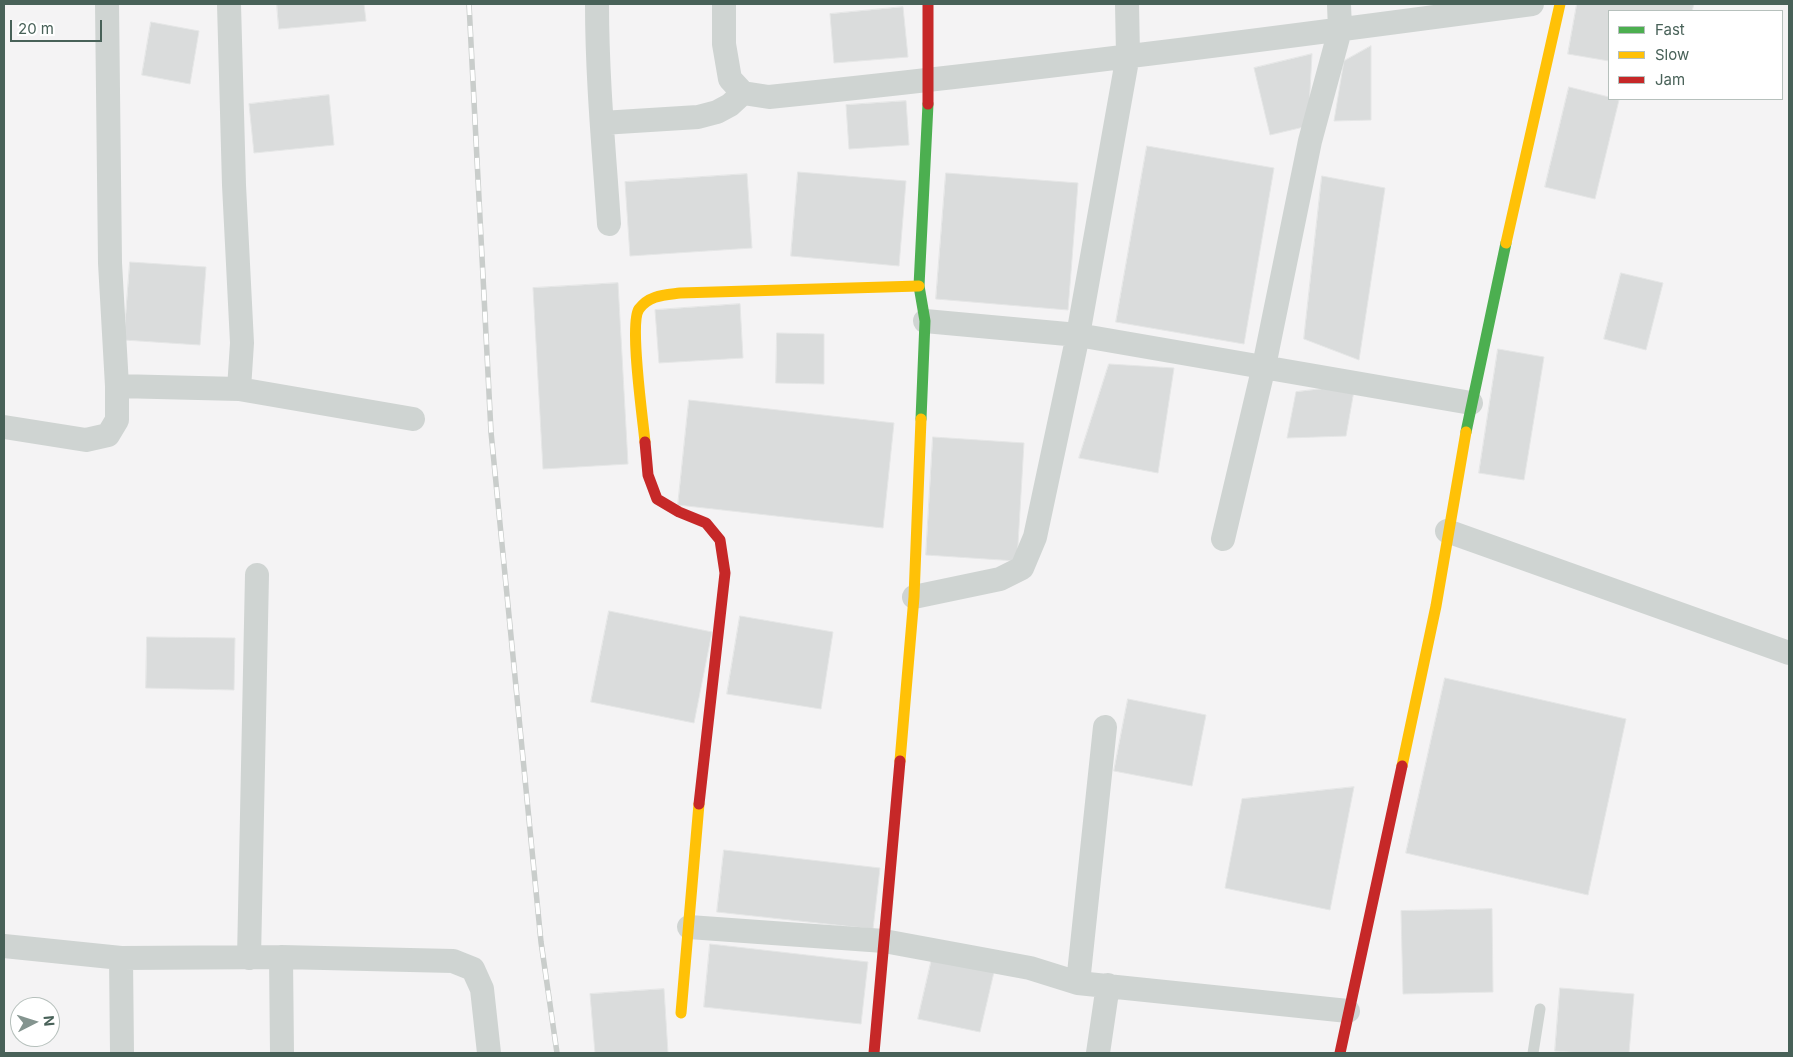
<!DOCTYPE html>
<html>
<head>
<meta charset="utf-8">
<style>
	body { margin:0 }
	#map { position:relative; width:1793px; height:1057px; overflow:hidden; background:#f4f3f4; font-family:Inter,sans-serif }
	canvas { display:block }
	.frame { position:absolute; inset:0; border:5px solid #486158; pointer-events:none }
	.legend { position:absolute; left:1608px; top:10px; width:175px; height:90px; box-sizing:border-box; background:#fff; border:1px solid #b6c0bc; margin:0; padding:6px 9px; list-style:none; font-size:15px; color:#486158 }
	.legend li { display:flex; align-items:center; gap:10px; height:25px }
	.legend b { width:25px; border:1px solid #b6c0bc }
	.north { position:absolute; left:10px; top:997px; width:50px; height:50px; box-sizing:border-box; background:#fff; border:1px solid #b6c0bc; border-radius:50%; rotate:85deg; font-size:14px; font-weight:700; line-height:20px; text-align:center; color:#486158 }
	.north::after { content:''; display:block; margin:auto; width:18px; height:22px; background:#84948f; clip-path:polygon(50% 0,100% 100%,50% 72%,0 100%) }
	.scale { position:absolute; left:10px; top:20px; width:92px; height:22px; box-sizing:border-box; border:2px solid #486158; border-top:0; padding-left:6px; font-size:15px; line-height:18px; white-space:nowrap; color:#486158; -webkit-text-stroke:4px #fff; paint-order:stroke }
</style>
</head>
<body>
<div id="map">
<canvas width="1793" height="1057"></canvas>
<div class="frame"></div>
<ul class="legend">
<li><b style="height:6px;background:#4caf50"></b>Fast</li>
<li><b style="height:6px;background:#ffc107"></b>Slow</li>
<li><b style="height:6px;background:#c62828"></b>Jam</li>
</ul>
<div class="north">N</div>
<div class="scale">20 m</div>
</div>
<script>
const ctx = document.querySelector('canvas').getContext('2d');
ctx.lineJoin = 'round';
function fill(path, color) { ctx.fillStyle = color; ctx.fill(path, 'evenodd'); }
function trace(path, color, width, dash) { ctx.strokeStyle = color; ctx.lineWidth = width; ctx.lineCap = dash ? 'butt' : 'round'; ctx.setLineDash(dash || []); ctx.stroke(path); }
const building = new Path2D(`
	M277,4h87l2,17 -87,8z
	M1577,4h117l-2,7h-83v50l-41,-7z
	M903,7l5,50 -74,6 -4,-49z
	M151,22l48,9 -9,53 -48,-9z
	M1371,46v74l-37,1 10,-60z
	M1312,54l-4,72 -38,9 -16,-67z
	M1569,87l40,10v2l10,1 -24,99 -50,-12z
	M329,95l5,50 -80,8 -5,-49z
	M906,101l3,44 -60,4 -3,-44z
	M1147,146l127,22 -30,176 -128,-22z
	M798,172l108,9 -7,85 -108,-10z
	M946,173l132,10 -10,127 -132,-11z
	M747,174l5,74 -122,8 -5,-74z
	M1322,176l63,12 -26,172 -55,-21z
	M130,262l76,5 -6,78 -76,-5z
	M1621,273l42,10 -17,67 -42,-11z
	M618,283l10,181 -85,5 -10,-181z
	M740,304l3,54 -84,5 -4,-53z
	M777,333l47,1v50l-48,-1z
	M1498,349l46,8 -20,123 -45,-7z
	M1109,364l65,4 -16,105 -79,-15z
	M1355,385l-9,51 -59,2 9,-46z
	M689,400l205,23 -11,105 -205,-23z
	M933,437l91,6 -7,118 -91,-6z
	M609,611l103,21 -18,91 -103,-21z
	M740,616l93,16 -12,77 -94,-15z
	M147,637l88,1 -1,52 -88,-2z
	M1445,678l181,41 -38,176 -182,-42z
	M1128,699l78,16 -14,71 -78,-15z
	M1354,787l-24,123 -105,-22 17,-89z
	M724,850l156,18 -7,61 -156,-17z
	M1492,909l1,83 -90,2 -2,-83z
	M710,944l158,18 -7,62 -157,-17z
	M932,958l62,14 -14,60 -62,-13z
	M1560,988l74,6 -5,59h-48l-26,-2z
	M664,989l4,64h-73l-5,-59z`);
const lane = new Path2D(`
	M1533,1053l7,-44`);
const street = new Path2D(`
	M597,4c0,74 7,147 12,220
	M724,4v40l6,35 13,14 26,4c255,-26 509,-59 763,-93
	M602,123l96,-6 19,-5 13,-7 13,-12
	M925,321l153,14 393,68
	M117,386l122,3 3,-46 -8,-158 -5,-181
	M239,389l174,30
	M4,427l82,13 22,-5 9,-15v-34l-7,-123 -3,-259
	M1447,531l342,122
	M1223,539l41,-173 46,-225 30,-111 -1,-26
	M914,597l86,-18 22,-11 13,-31 43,-202 50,-280 -1,-51
	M689,927l195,14 146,27 48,15 270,28
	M4,946l117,12 160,-1 172,4 20,8 9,20 7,64
	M281,957l1,96
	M121,958l1,95
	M249,958l8,-383
	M1078,983l27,-256
	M1098,1053l10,-68`);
const fast = new Path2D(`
	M921,419l4,-98 -6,-35 9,-182
	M1466,432l40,-189`);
const slow = new Path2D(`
	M1506,243l54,-239
	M645,442c-2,-22 -16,-119 -6,-133 10,-14 26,-14 41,-16l239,-7
	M900,761l14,-164 7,-178
	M1402,766l34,-160 30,-174
	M681,1013l18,-209`);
const jam = new Path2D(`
	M928,104v-100
	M645,442l3,33 9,24 22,13 27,11 14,17 5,33 -26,231
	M874,1053l26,-292
	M1340,1053l62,-287`);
const rail = new Path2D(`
	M469,4l22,428 50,510 16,111`);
fill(building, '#dadcdc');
trace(building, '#e5e6e6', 1);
trace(lane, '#cfd4d2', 11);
trace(street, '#cfd4d2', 24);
trace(fast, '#4caf50', 11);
trace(slow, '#ffc107', 11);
trace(jam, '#c62828', 11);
trace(rail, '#c9cdcb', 5.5);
trace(rail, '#fff', 4, [11]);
</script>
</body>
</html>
